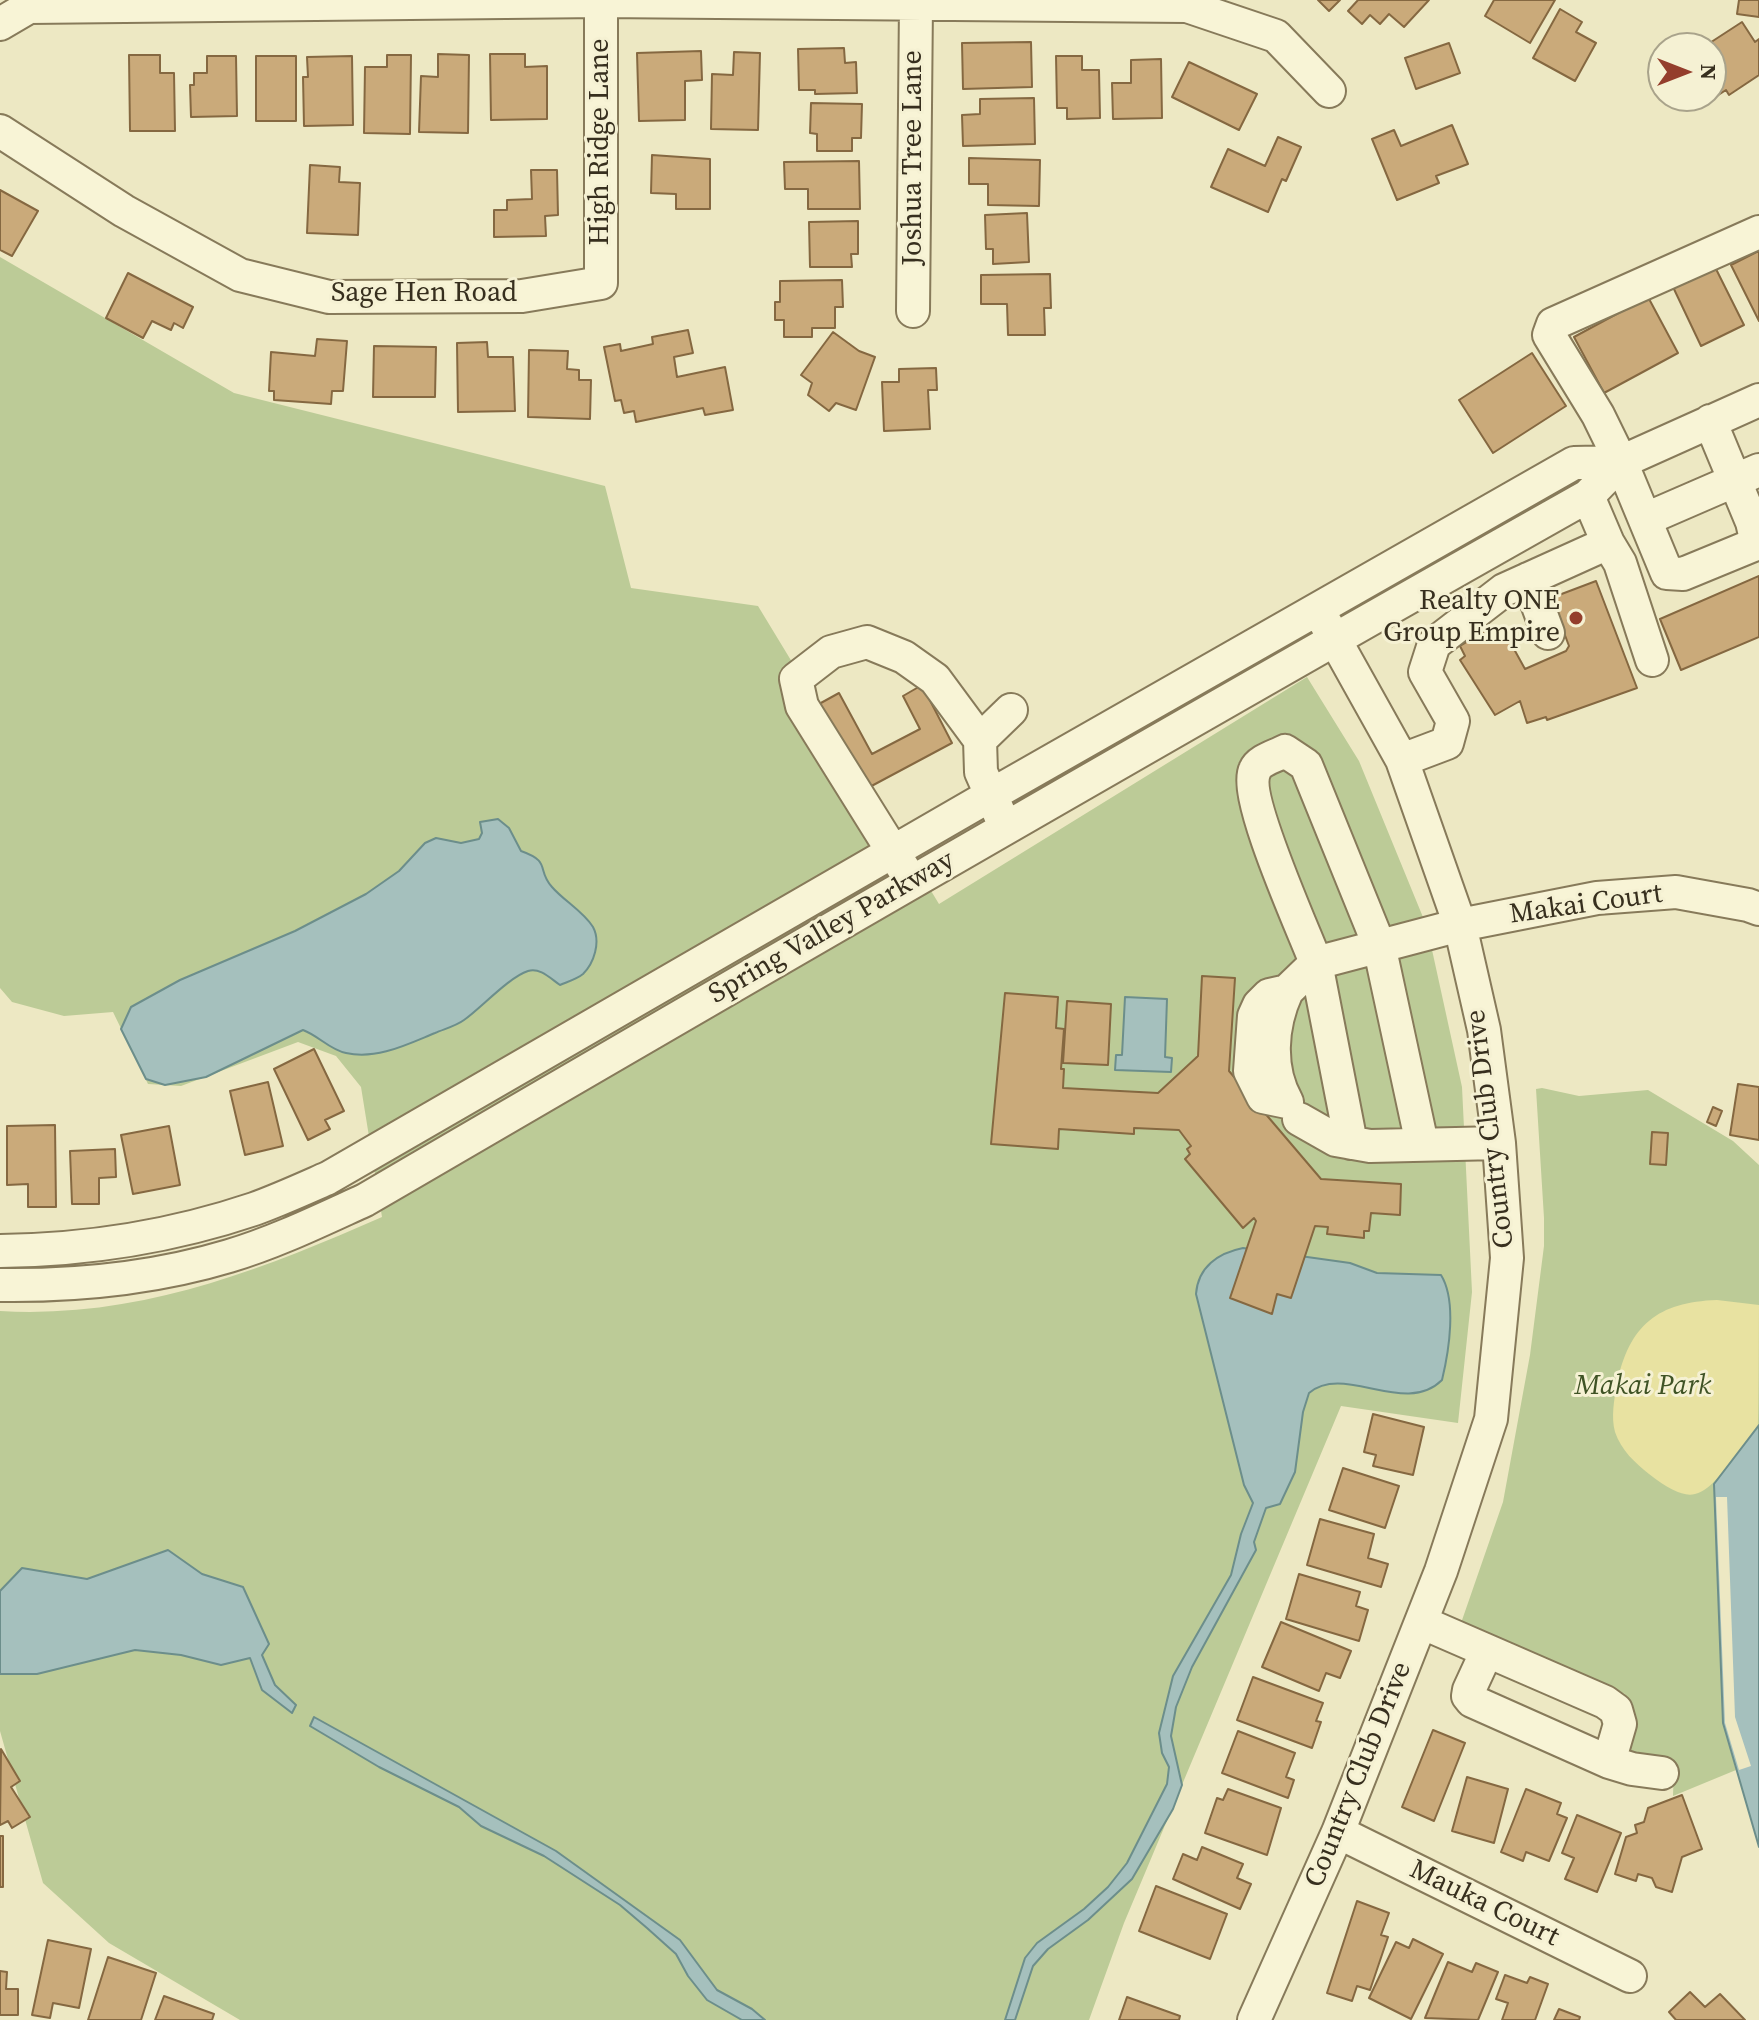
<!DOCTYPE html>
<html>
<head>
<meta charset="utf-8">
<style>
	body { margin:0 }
	#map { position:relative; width:1759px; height:2020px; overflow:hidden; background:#ede8c3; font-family:"Source Serif 4",serif }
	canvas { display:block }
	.north { position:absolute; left:1647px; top:32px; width:80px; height:80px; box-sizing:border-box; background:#f5f1d3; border:2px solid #a9a38b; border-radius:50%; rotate:90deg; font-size:22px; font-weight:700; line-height:32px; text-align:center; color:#372f1e }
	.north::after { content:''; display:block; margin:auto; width:28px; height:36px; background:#943e2c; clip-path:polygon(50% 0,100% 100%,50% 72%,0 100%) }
</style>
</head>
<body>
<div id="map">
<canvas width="1759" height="2020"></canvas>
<div class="north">N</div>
</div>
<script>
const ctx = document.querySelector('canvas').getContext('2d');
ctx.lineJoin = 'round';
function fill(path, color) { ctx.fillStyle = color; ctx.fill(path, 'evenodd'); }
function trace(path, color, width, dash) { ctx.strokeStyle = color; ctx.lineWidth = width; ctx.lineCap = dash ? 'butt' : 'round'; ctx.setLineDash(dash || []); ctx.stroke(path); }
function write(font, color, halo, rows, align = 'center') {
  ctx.font = font + ' "Source Serif 4",serif'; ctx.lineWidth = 6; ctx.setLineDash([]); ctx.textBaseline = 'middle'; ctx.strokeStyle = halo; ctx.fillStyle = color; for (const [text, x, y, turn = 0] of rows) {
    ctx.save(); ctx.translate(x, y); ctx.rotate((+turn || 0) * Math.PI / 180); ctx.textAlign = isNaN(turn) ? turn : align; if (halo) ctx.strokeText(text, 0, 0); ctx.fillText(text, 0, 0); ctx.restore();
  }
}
const green = new Path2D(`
	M0,257l234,136 371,93 26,102 127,18 181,298 368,-227 52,84 68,166 35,160 10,205 -14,131 -117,-17 -217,517 -35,97h-849l-131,-77 -66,-60 -43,-152v-420c137,8 259,-40 382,-94l-21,-130 -25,-31 -38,-14 -117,44 -33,-2 -35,-72 -49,4 -52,-14 -12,-14z
	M1542,1088l37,8 69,-6 85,51 26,24v260l-45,59 9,239 13,47 -63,26 1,-31 -45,-8 3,-18 -7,-45 -165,-68 43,-124 27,-147 14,-109v-28l-8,-129z`);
const sand = new Path2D(`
	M1717,1300l42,5c0,20 0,110 -1,121 -6,12 -18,24 -26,34 -30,39 -40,47 -83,14 -14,-11 -28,-24 -34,-42 -4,-15 -1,-32 2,-48 12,-59 41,-82 100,-84z`);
const water = new Path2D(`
	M498,819l11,9 12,23c31,11 15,18 31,36 12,14 31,24 41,40 8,15 1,36 -10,47 -6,5 -16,8 -23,11 -9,-6 -20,-18 -32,-14 -19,6 -48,38 -64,49 -8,6 -20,9 -29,13 -27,11 -58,27 -89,20 -16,-3 -27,-17 -43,-23l-97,47 -41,8 -19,-6 -25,-50 10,-22 49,-27 115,-49 71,-37 33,-23 26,-28 11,-5 25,5 18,-4 3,-6 -2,-11z
	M1125,997l42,2 -2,58 7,1 -1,14 -56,-2 1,-15h6z
	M1243,1248l107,15 27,10 64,2c16,26 8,76 1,105 -37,37 -98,-17 -133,13l-6,19 -8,60 -15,32 -14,4 -12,34 2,8 -64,117 -16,40 -5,29 11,49 -9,24 -41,70 -44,41 -40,29 -15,17 -18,54h-10l20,-62 12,-15 47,-34 24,-22 19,-24 40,-79 2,-17 -7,-14 -3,-20 14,-57 58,-101 10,-41 12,-31 -9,-18 -48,-191c2,-27 22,-41 47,-46z
	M1759,1425v422l-36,-124 -9,-239z
	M168,1550l34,24 41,13 26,57 -7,11 13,30 21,20 -4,8 -30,-23 -12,-32 -29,7 -40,-10 -46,-5 -98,24h-37v-83l22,-23 65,11z
	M314,1717l242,134 124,89 37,50 35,19 13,11h-23l-35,-20 -19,-24 -12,-22 -29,-26 -27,-23 -76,-49 -63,-30 -22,-19 -80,-40 -69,-41z`);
const pier = new Path2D(`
	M1716,1497h11l8,220 16,49 -12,4 -14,-47z`);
const building = new Path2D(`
	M1318,0h22l-11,11z
	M1358,0h71l-25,27 -15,-13 -9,10 -10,-9 -8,9 -14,-13z
	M1494,0h61l-25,43 -45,-27z
	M1739,0h20v17l-22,-3z
	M1560,9l22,13 -6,10 20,11 -21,38 -42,-23z
	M1742,22l13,20 4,-3v36l-30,20 -3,-5 -17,11 -4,-5h6v-48h-9z
	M1031,42l1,45 -69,2 -1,-46z
	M1449,43l11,30 -44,16 -11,-31z
	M844,48l1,15 11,-1 1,31 -42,1v-4h-16l-1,-41z
	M701,51l1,29 -17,1v39l-46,1 -2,-68z
	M734,52l26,1 -2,77 -47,-1 1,-55 21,1z
	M438,54l31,1 -1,78 -49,-1 2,-56 17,1z
	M490,54h35v13l22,-1v53l-56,1z
	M129,55h31v18h14l1,58h-45z
	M387,55h24l-1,79 -46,-1 1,-66h22z
	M207,56h29l1,60 -46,1 -1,-32h4v-12h13z
	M256,56h40v65h-40z
	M352,56l1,69 -49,1 -1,-49h5l-1,-20z
	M1056,56h26v14h17l1,48 -33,1v-11h-10z
	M1161,59l1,59 -49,1 -1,-36h19v-23z
	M1189,62l68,32 -18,36 -67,-33z
	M1034,98l1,46 -72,2 -1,-31 18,-1v-15z
	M811,103l51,1 -1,34h-9v13h-35v-17l-7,-1z
	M1452,125l16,39 -32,12 3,7 -42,17 -25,-61 22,-9 7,16z
	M1278,137l23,10 -15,34 -4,-2 -14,33 -57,-25 17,-38 37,17z
	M652,155l58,4v50h-34v-15l-25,-1z
	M969,158l71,2 -1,46 -51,-1v-21h-19z
	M859,161l1,48h-52v-20h-23l-1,-27z
	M310,165l30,2 -1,15 21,1 -2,52 -51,-2z
	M531,170h26l1,45 -13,1 1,20 -52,1v-27h13v-10l25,-1z
	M0,190l38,21 -26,45 -12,-6z
	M1027,213l2,49 -36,2v-15h-7l-1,-34z
	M858,221v33h-7l1,13h-42l-1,-45z
	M1759,251v70l-28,-56z
	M1715,267l29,58 -43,21 -28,-59z
	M128,273l65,34 -10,21 -9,-5 -3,7 -19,-9 -9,17 -37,-20z
	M1050,274l1,34h-7l1,27h-37l-1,-31h-26v-29z
	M842,280l1,27h-8v21h-23v9h-28v-17h-9v-18h5v-21z
	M1648,297l30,56 -74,40 -30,-56z
	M688,330l5,23 -19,4 3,20 48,-10 8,43 -28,5 -2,-7 -67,14 -2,-11 -10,2 -3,-13 -6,1 -11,-54 16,-3 1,7 32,-7 -1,-7z
	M833,332l26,19 16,6 -19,53 -20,-7 -7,8 -21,-16 4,-12 -11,-8z
	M317,339l30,2 -4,50h-11l-1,13 -57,-4v-9h-5l2,-39 44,4z
	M487,342l1,15h25l2,54 -57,1 -1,-69z
	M374,346l62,1 -1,50h-62z
	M529,350l39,1 -1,18 12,1v10h12l-1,39 -62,-2z
	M1532,353l34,53 -73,47 -34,-53z
	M936,368l1,22h-9l2,39 -46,2 -2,-49h17v-13z
	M1759,576v61l-78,33 -21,-51z
	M1596,581l41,107 -90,32 -1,-3 -19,6 -7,-22 -25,14 -35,-55 5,-4 -5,-10 33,-20 11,17 5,-3 16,29 41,-18 3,-5 -18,-48z
	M922,685l30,58 -88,47 -54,-81 29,-16 33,61 48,-25 -17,-33z
	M1202,976l33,2 -6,93 92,108 80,5 -1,31 -29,-2 -2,18h-5v7l-37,-4 1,-7 -13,-1 -24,72 -14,-4 -5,20 -42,-16 26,-77 -2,-3 -11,10 -58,-69 5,-5 -3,-5 4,-3 -12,-16 -45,-2v6l-75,-5 -1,20 -67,-5 14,-151 53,4 -2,31 8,1 -3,40h3l-1,19 95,5 40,-37z
	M1067,1001l44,3 -3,61 -45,-2z
	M314,1049l30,62 -19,9 5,9 -22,11 -34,-71z
	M268,1082l15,64 -38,9 -15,-64z
	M1738,1084l21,3v53l-29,-5z
	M1713,1107l9,4 -6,15 -9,-4z
	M55,1125l1,82h-28v-23l-21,1v-59z
	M169,1126l11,59 -47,9 -12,-59z
	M1652,1132l16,1 -2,32 -16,-1z
	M115,1149l1,28 -17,1v26h-27l-2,-53z
	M1373,1414l51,13 -11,48 -40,-9 3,-11 -12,-3z
	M1343,1468l56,18 -14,42 -56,-18z
	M1320,1519l54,15 -6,24 20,6 -7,23 -74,-22z
	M1299,1574l61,18 -4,14 12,4 -9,31 -73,-22z
	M1281,1622l70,29 -11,27 -14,-5 -7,18 -57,-24z
	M1253,1677l70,26 -7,18 5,1 -9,26 -75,-28z
	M1433,1730l32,13 -31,78 -32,-14z
	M1238,1731l57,22 -9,24 8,3 -6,18 -66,-25z
	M1,1749l19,32 -9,6 19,30 -18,11 -4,-7 -8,4z
	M1467,1777l41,12 -14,54 -42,-12z
	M1228,1789l53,19 -14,47 -62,-22 12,-35 6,2z
	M1526,1789l35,14 -4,11 10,4 -18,43 -23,-9 -3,9 -22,-9z
	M1682,1795l20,54 -20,8 -10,35 -16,-5 -4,-9 -14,-4 -2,7 -21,-7 11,-37 11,-4 -2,-8 9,-3 4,-14z
	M1577,1815l44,18 -24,59 -32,-13 9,-21 -12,-5z
	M0,1836h3v51h-3z
	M1202,1847l41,17 -6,14 14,6 -11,25 -67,-30 10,-25 14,6z
	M1156,1886l71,28 -17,45 -71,-28z
	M1357,1901l32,12 -8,22 7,2 -18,53 -13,-4 -5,15 -25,-8z
	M1413,1939l30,15 -32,65 -42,-21 27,-56 13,6z
	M48,1940l43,9 -12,59 -26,-5 -3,15 -18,-3z
	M108,1957l48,16 -15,47h-53z
	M1448,1962l24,10 4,-9 22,9 -20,48 -53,-2z
	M0,1971l7,1 -1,17h12v26h-18z
	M1505,1975l22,8 3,-6 18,7 -13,36h-33l6,-17 -12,-4z
	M1690,1992l15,15 15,-13 25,26h-69l-7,-8z
	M164,1996l50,18 -2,6h-57z
	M1127,1997l53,19 -1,4h-60z
	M1559,2009l21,8 -1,3h-25z`);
const minor = new Path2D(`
	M0,24l29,-17 572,-6 586,5 89,30 53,55
	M0,131l124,80 116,64 89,22 193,-1 79,-13v-283
	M913,311l3,-307
	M1710,421l42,101 3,13 -4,11 -68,28 -16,-1 -46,-111 -23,-47 -49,-80 4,-11 206,-92
	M1588,496l20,47 12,20 32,97
	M1646,519l113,-49
	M1528,579l20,54
	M1402,760l45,-17 6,-22 -28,-49 9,-28 70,-54 104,-47
	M1000,815l-19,-43 -1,-32 31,-30
	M905,871l-103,-165 -6,-27 35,-27 36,-10 37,15 31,22 45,61
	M1287,991l29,-28c-12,-32 -74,-167 -61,-193 4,-10 21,-14 30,-19l21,14 73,180 43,199
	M1287,991c-16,35 -19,77 0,111l-24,-5 -13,-26 4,-55 5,-11 10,-10z
	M1299,1119l37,21 34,6 129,-3
	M1351,1143l-35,-180 144,-38 137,-27 79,-6 72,13 11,4
	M0,1251c87,-1 171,-14 254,-42 25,-9 49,-20 74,-31l663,-383 583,-332 47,-1
	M0,1285c77,1 156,-7 229,-29 47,-14 92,-36 136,-56 406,-237 813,-473 1223,-704l33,-34 138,-62
	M1421,1622l184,80 11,8 4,14 -11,38 -137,-61 -4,-5 1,-6 18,-39
	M1609,1762l23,7 30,4
	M1338,1832l292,144
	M1254,2020l84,-188 103,-261 50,-152 16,-161 -8,-115 -15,-113 -24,-105 -58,-165 -77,-138`);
const markers = [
	[1576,618,8,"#943e2c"]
];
const streetNames = [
	["High Ridge Lane",601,142,-90],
	["Joshua Tree Lane",914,158,-90],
	["Sage Hen Road",424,294],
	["Makai Court",1586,905,-8],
	["Spring Valley Parkway",832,928,-30],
	["Country Club Drive",1491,1129,-97],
	["Country Club Drive",1359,1775,-68],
	["Mauka Court",1484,1904,26]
];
const poiNames = [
	["Realty ONE",1560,602],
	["Group Empire",1560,634]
];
const parkNames = [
	["Makai Park",1643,1387]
];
fill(green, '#bccb97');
fill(sand, '#e8e2a1');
fill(water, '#a5c0bd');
trace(water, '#6c8e8b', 2);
fill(pier, '#ede8c3');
fill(building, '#caaa7a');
trace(building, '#856841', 2);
trace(minor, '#877a5a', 36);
trace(minor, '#f8f4d6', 32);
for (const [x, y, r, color] of markers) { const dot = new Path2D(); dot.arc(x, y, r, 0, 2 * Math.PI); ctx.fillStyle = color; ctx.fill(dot); trace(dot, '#f5f1d3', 3); }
write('28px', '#372f1e', '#f5f1d3', streetNames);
write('28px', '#372f1e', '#f5f1d3', poiNames, 'right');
write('italic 28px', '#3f5325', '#f5f1d3', parkNames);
</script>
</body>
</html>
